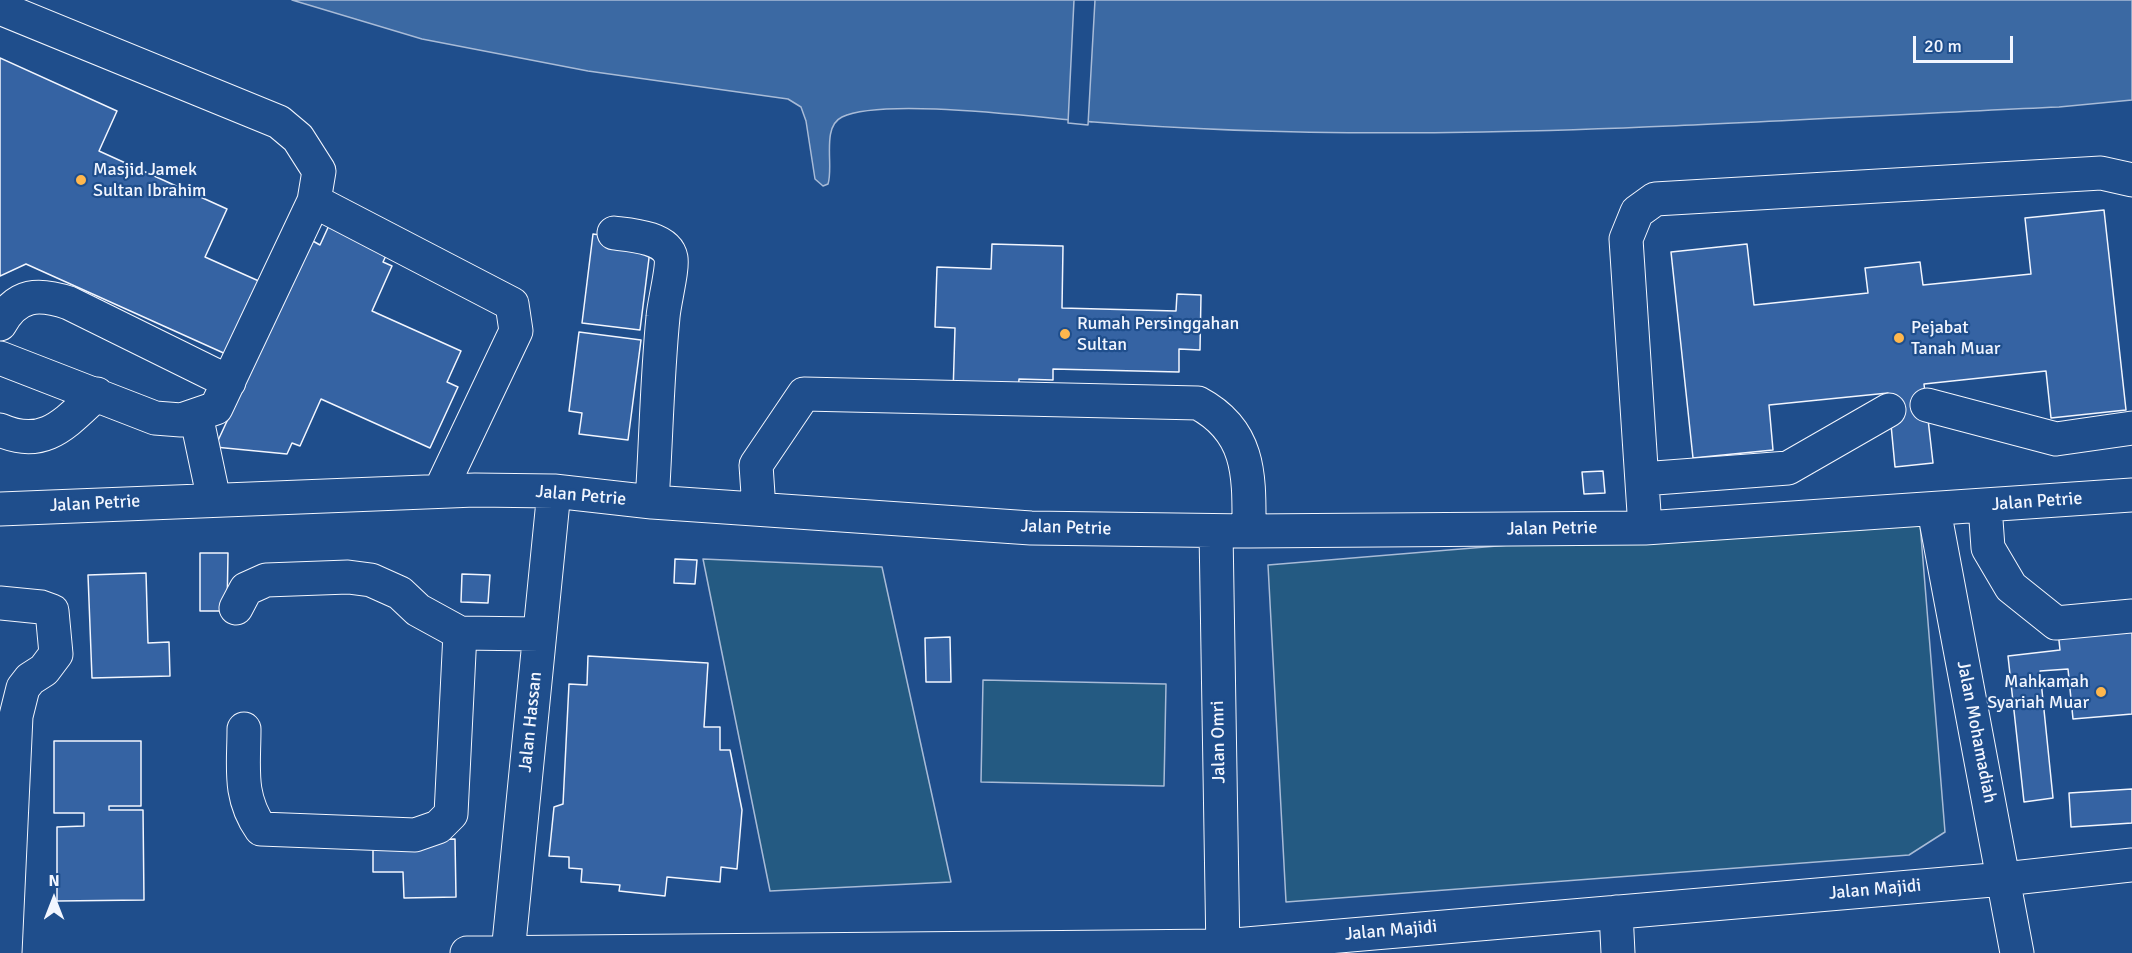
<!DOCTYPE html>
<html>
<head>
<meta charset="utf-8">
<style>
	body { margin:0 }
	#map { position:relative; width:2132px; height:953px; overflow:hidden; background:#1f4e8c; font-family:Signika,sans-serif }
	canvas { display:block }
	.north { position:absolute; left:24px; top:869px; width:60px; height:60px; -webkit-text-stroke:4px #1f4e8c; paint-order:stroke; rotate:0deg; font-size:16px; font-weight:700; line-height:24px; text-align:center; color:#f2f6ff }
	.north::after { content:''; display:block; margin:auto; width:21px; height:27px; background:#f2f6ff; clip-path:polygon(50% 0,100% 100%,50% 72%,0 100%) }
	.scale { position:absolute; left:1913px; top:36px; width:100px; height:27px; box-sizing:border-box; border:3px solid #f2f6ff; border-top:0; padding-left:8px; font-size:18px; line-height:21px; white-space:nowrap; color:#f2f6ff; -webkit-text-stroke:4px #1f4e8c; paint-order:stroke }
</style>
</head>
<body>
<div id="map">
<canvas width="2132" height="953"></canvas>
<div class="north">N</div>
<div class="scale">20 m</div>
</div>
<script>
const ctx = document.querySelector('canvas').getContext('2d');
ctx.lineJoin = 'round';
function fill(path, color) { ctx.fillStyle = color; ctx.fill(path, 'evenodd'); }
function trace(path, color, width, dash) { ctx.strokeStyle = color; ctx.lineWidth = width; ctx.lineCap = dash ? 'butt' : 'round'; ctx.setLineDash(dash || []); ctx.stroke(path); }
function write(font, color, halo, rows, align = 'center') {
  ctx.font = font + ' Signika,sans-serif'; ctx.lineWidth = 4.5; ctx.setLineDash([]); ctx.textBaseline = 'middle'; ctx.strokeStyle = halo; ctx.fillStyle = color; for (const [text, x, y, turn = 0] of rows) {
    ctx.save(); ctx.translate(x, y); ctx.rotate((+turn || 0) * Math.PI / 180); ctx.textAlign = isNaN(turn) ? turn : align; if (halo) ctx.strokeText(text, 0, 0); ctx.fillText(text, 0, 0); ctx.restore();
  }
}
const green = new Path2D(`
	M1919,511l26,321 -36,23 -623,47 -18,-337z
	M703,559l179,8 69,315 -181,9z
	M983,680l183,4 -2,102 -183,-4z`);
const water = new Path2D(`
	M292,0h1840v100l-73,7c-321,14 -644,41 -965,15 -53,-4 -210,-25 -252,-5 -21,10 -8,49 -14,67l-5,2 -8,-7 -9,-58 -5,-14 -13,-8 -200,-28 -166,-32z`);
const pier = new Path2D(`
	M1074,0h21l-7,125 -20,-2z`);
const building = new Path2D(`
	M0,58l117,53 -18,40 128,58 -22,48 56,25 -33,73 -202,-91 -26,12z
	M2104,210l22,200 -75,8 -5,-47 -122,13 9,79 -38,4 -7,-74 -119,12 4,45 -80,8 -22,-206 76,-8 7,61 114,-12 -3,-25 55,-6 3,23 108,-11 -6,-56z
	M331,221l59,26 -7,15 9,4 -20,45 89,40 -14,31 11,5 -28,61 -109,-49 -21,47 -8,-3 -5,11 -72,-7 96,-207 9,5z
	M593,234l58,8 -11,88 -58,-7z
	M992,244l71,2 -1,62 114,3 1,-17 24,1 -1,55 -21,-1v23l-126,-3v11l-34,-1 -1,17 -65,-2 2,-66 -20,-1 2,-60 54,2z
	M579,332l62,8 -13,100 -49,-6 3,-21 -13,-2z
	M1603,471l2,22 -21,1 -2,-22z
	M200,553h28l-1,58h-27z
	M675,559l22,1 -2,24 -21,-1z
	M146,573l2,70 21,-1 1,34 -78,2 -4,-103z
	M462,574l28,1 -2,28 -27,-1z
	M2132,623v91l-59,5 -5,-50 -28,2 13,127 -29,4 -16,-146 52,-6 -2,-19z
	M950,637l1,45h-25l-1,-44z
	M588,656l120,7 -4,64h16v23h10l12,60 -5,59 -16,-2 -1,15 -53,-5 -2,19 -46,-5 1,-6 -39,-3 1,-13 -13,-1v-11l-20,-1 5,-49 9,-3 6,-120 18,1z
	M54,741h87v65h-32v4h34l1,90 -87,1v-74l27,-1v-13h-30z
	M2132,789v34l-61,4 -2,-34z
	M455,839l1,58 -52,1 -1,-26h-30v-32z`);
const minor = new Path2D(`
	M0,8l279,114 19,16 21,33 -5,30 -98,207 -35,12 -26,-2 -155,-60
	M314,201l198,103 4,27 -76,160
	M614,233c16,2 53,4 57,25 2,11 -7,45 -8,59 -6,61 -7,124 -11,185
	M0,324c17,-31 39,-31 69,-21l160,79
	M1927,405l129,34 76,-11
	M196,415l18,85
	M0,430c45,20 66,-8 97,-36
	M1642,479l146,-11 101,-58
	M1985,506l3,42 23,39 45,36 76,-7
	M0,509l475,-19 79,1 98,11 379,26 218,3 396,-3 487,-33
	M759,509l-3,-44 48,-71 394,9c54,29 51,75 51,128
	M1934,510l83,443
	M1645,528l-19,-289 11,-27 18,-13 446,-26 31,7
	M1216,531l7,422
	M0,603l41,4 11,4 4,43 -12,16 -14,9 -7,9 -7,28 -11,237
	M236,608l10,-19 20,-9 82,-3 23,3 29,13 18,17 42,23 79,1
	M244,729c0,38 -6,67 17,100l154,6 23,-8 13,-13 9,-181
	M1616,912l2,41
	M467,953l756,-7 781,-67 128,-14
	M508,953l46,-462`);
const markers = [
	[81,180,6,"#ffb74d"],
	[1065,334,6,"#ffb74d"],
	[1899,338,6,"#ffb74d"],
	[2101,692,6,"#ffb74d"]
];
const poiNames = [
	["Masjid Jamek",93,170],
	["Sultan Ibrahim",93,191],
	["Rumah Persinggahan",1077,324],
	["Sultan",1077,345],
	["Pejabat",1911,328],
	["Tanah Muar",1911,349],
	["Mahkamah",2089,682,"right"],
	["Syariah Muar",2089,703,"right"]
];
const streetNames = [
	["Jalan Petrie",581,496,5],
	["Jalan Petrie",2037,502,-4],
	["Jalan Petrie",95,504,-3],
	["Jalan Petrie",1066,528,2],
	["Jalan Petrie",1552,529,-1],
	["Jalan Hassan",531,722,-84],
	["Jalan Mohamadiah",1976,732,79],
	["Jalan Omri",1219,742,-91],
	["Jalan Majidi",1875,890,-5],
	["Jalan Majidi",1391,931,-5]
];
fill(green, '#245a82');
trace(green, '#a8bbd7', 1.5);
fill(water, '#3b69a3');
trace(water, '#a8bbd7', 1.5);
fill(pier, '#1f4e8c');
trace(pier, '#a8bbd7', 1.5);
fill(building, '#3563a3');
trace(building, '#f2f6ff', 1.5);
trace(minor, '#f2f6ff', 35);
trace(minor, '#1f4e8c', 33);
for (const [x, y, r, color] of markers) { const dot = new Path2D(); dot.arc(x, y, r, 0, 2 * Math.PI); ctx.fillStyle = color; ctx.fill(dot); trace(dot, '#1f4e8c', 2); }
write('18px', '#f2f6ff', '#1f4e8c', poiNames, 'left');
write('18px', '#f2f6ff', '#1f4e8c', streetNames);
</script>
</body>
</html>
